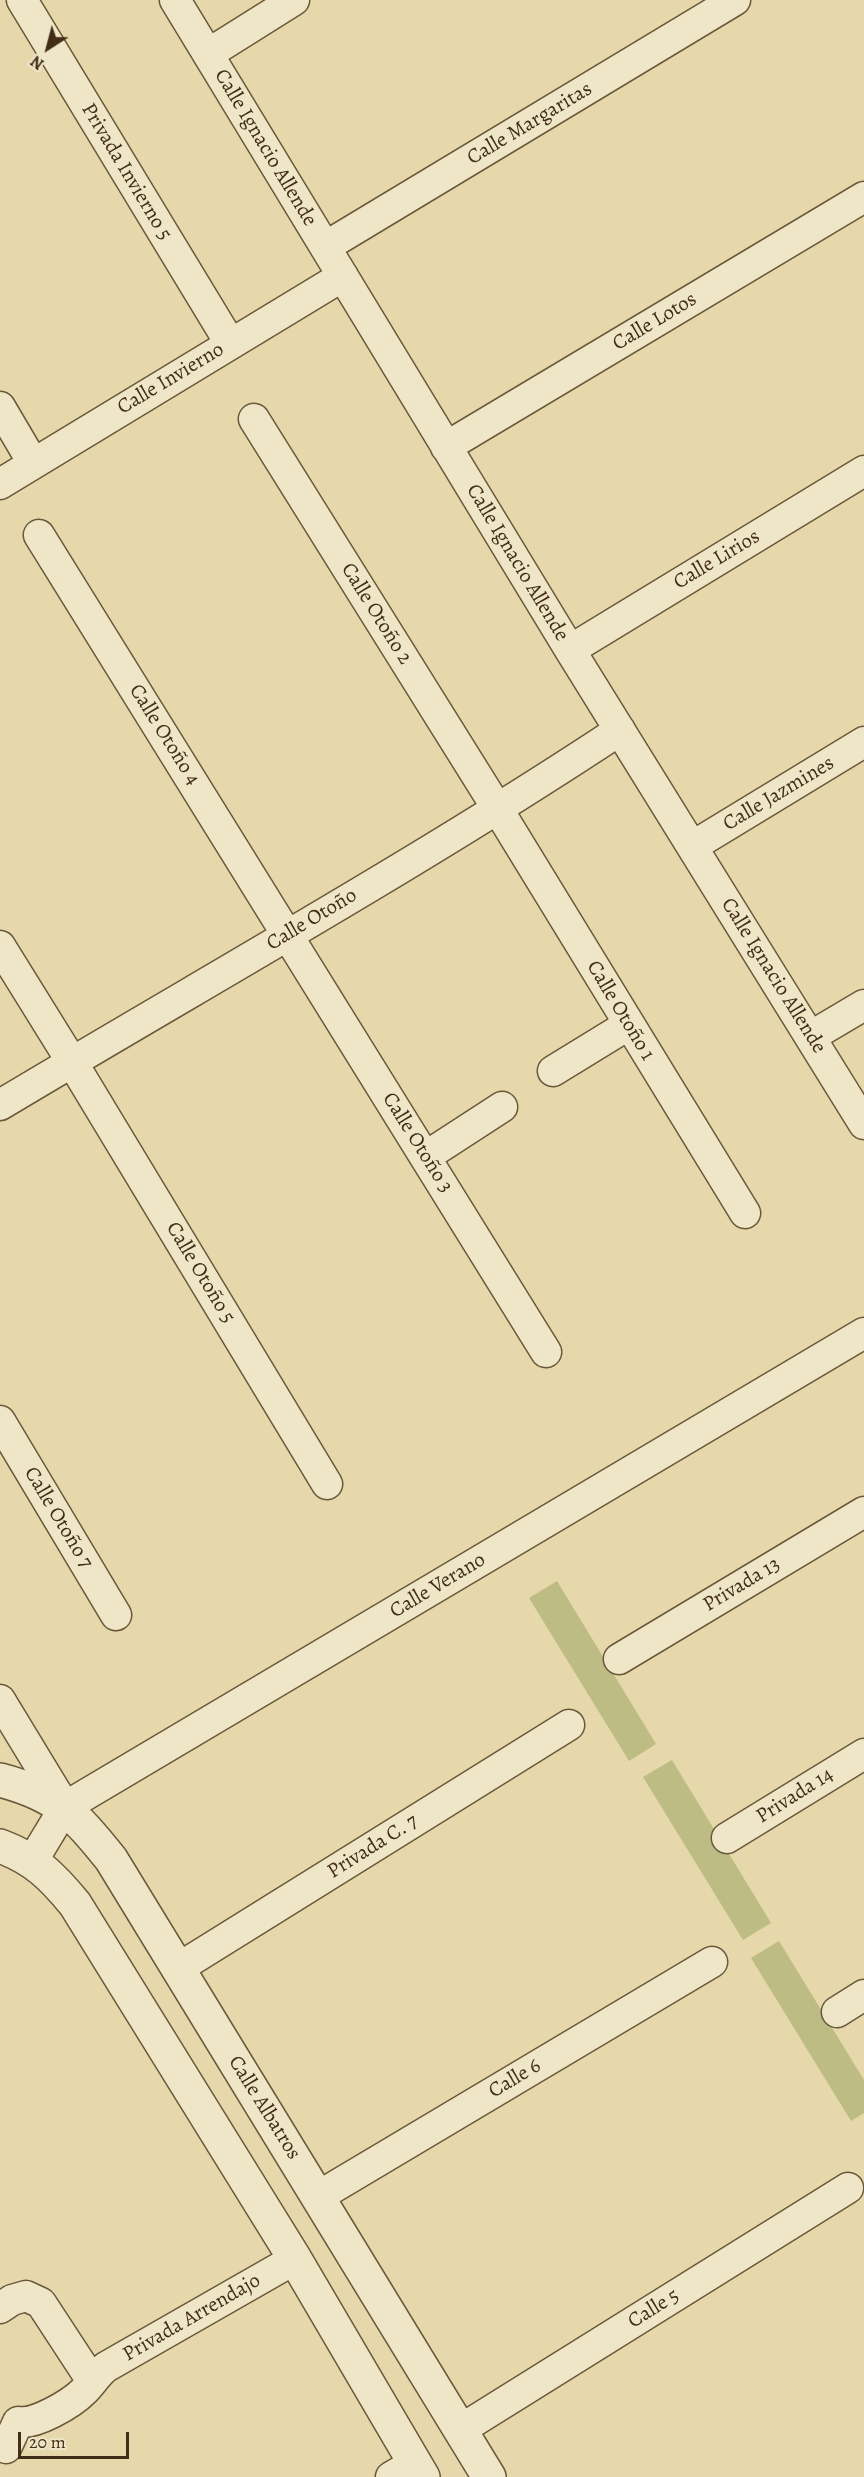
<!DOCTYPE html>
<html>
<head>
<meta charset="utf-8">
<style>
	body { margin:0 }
	#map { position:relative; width:864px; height:2477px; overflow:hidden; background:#e6d8ab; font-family:Alegreya,serif }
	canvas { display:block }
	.north { position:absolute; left:18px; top:18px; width:60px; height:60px; -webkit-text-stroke:4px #efe6c8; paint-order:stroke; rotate:216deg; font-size:16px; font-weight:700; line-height:24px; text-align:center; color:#422d16 }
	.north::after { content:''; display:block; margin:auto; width:21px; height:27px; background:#422d16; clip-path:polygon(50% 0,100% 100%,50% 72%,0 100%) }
	.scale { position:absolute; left:18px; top:2432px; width:111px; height:27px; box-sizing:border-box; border:3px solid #422d16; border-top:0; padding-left:8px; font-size:18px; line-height:21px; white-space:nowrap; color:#422d16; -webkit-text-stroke:4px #efe6c8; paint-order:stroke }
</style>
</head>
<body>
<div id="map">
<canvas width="864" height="2477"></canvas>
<div class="north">N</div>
<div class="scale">20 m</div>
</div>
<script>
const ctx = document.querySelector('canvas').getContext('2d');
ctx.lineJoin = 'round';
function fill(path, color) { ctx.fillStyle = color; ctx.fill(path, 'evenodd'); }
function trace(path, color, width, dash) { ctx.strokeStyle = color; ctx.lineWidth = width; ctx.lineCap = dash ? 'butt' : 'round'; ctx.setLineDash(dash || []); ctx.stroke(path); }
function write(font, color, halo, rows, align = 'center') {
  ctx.font = font + ' Alegreya,serif'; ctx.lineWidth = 4.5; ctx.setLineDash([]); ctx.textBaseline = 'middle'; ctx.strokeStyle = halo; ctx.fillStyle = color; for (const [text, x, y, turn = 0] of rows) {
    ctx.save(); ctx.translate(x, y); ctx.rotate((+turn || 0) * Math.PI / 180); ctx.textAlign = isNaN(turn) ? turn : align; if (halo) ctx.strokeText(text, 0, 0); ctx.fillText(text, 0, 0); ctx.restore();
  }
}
const green = new Path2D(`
	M557,1581l99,163 -27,17 -100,-163z
	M672,1760l99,163 -28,17 -100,-163z
	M779,1941l85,139v33l-13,8 -100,-163z`);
const minor = new Path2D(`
	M22,0l208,343
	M175,0l395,650 294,474
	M208,54l86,-54
	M325,247l410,-247
	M0,407l33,56
	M254,419l243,389 248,405
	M446,447l418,-250
	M0,484l343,-208
	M39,535l507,817
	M570,650l294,-179
	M693,846l171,-104
	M0,946l72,116 255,422
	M810,1037l54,-32
	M553,1071l75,-46
	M0,1105c207,-124 419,-242 620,-375
	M425,1157l77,-50
	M0,1421l116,194
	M619,1659l245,-147
	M0,1700l65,107
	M727,1838l137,-84
	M33,1860l32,-53 799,-474
	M177,1969l392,-244
	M837,2012l27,-17
	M319,2196l393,-234
	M0,2308l12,-8 14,-4 15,7 51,78
	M460,2430l388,-242
	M6,2448l12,-26c17,3 53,-18 66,-31 8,-8 13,-17 22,-24l189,-108
	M391,2477l24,-14`);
const tertiary = new Path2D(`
	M0,1780c57,15 75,34 111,79l378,618
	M0,1846c35,13 52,30 75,58l220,355 128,218`);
const streetNames = [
	["Calle Margaritas",530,124,-31],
	["Calle Ignacio Allende",265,148,59],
	["Privada Invierno 5",126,172,59],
	["Calle Lotos",655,322,-31],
	["Calle Invierno",171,379,-31],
	["Calle Lirios",717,560,-31],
	["Calle Ignacio Allende",517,563,59],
	["Calle Otoño 2",376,614,58],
	["Calle Otoño 4",164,735,58],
	["Calle Jazmines",779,794,-31],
	["Calle Otoño",312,920,-31],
	["Calle Ignacio Allende",773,976,58],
	["Calle Otoño 1",620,1011,59],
	["Calle Otoño 3",417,1143,58],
	["Calle Otoño 5",200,1273,59],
	["Calle Otoño 7",58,1518,59],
	["Privada 13",742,1585,-31],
	["Calle Verano",438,1586,-31],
	["Privada 14",795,1796,-32],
	["Privada C. 7",373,1847,-32],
	["Calle 6",515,2079,-31],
	["Calle Albatros",264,2108,58],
	["Calle 5",654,2309,-32],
	["Privada Arrendajo",192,2318,-30]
];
fill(green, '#bdbc84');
trace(minor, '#6b583b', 33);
trace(tertiary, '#6b583b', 36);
trace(minor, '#efe6c8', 30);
trace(tertiary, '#efe6c8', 33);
write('21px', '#422d16', '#efe6c8', streetNames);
</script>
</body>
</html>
